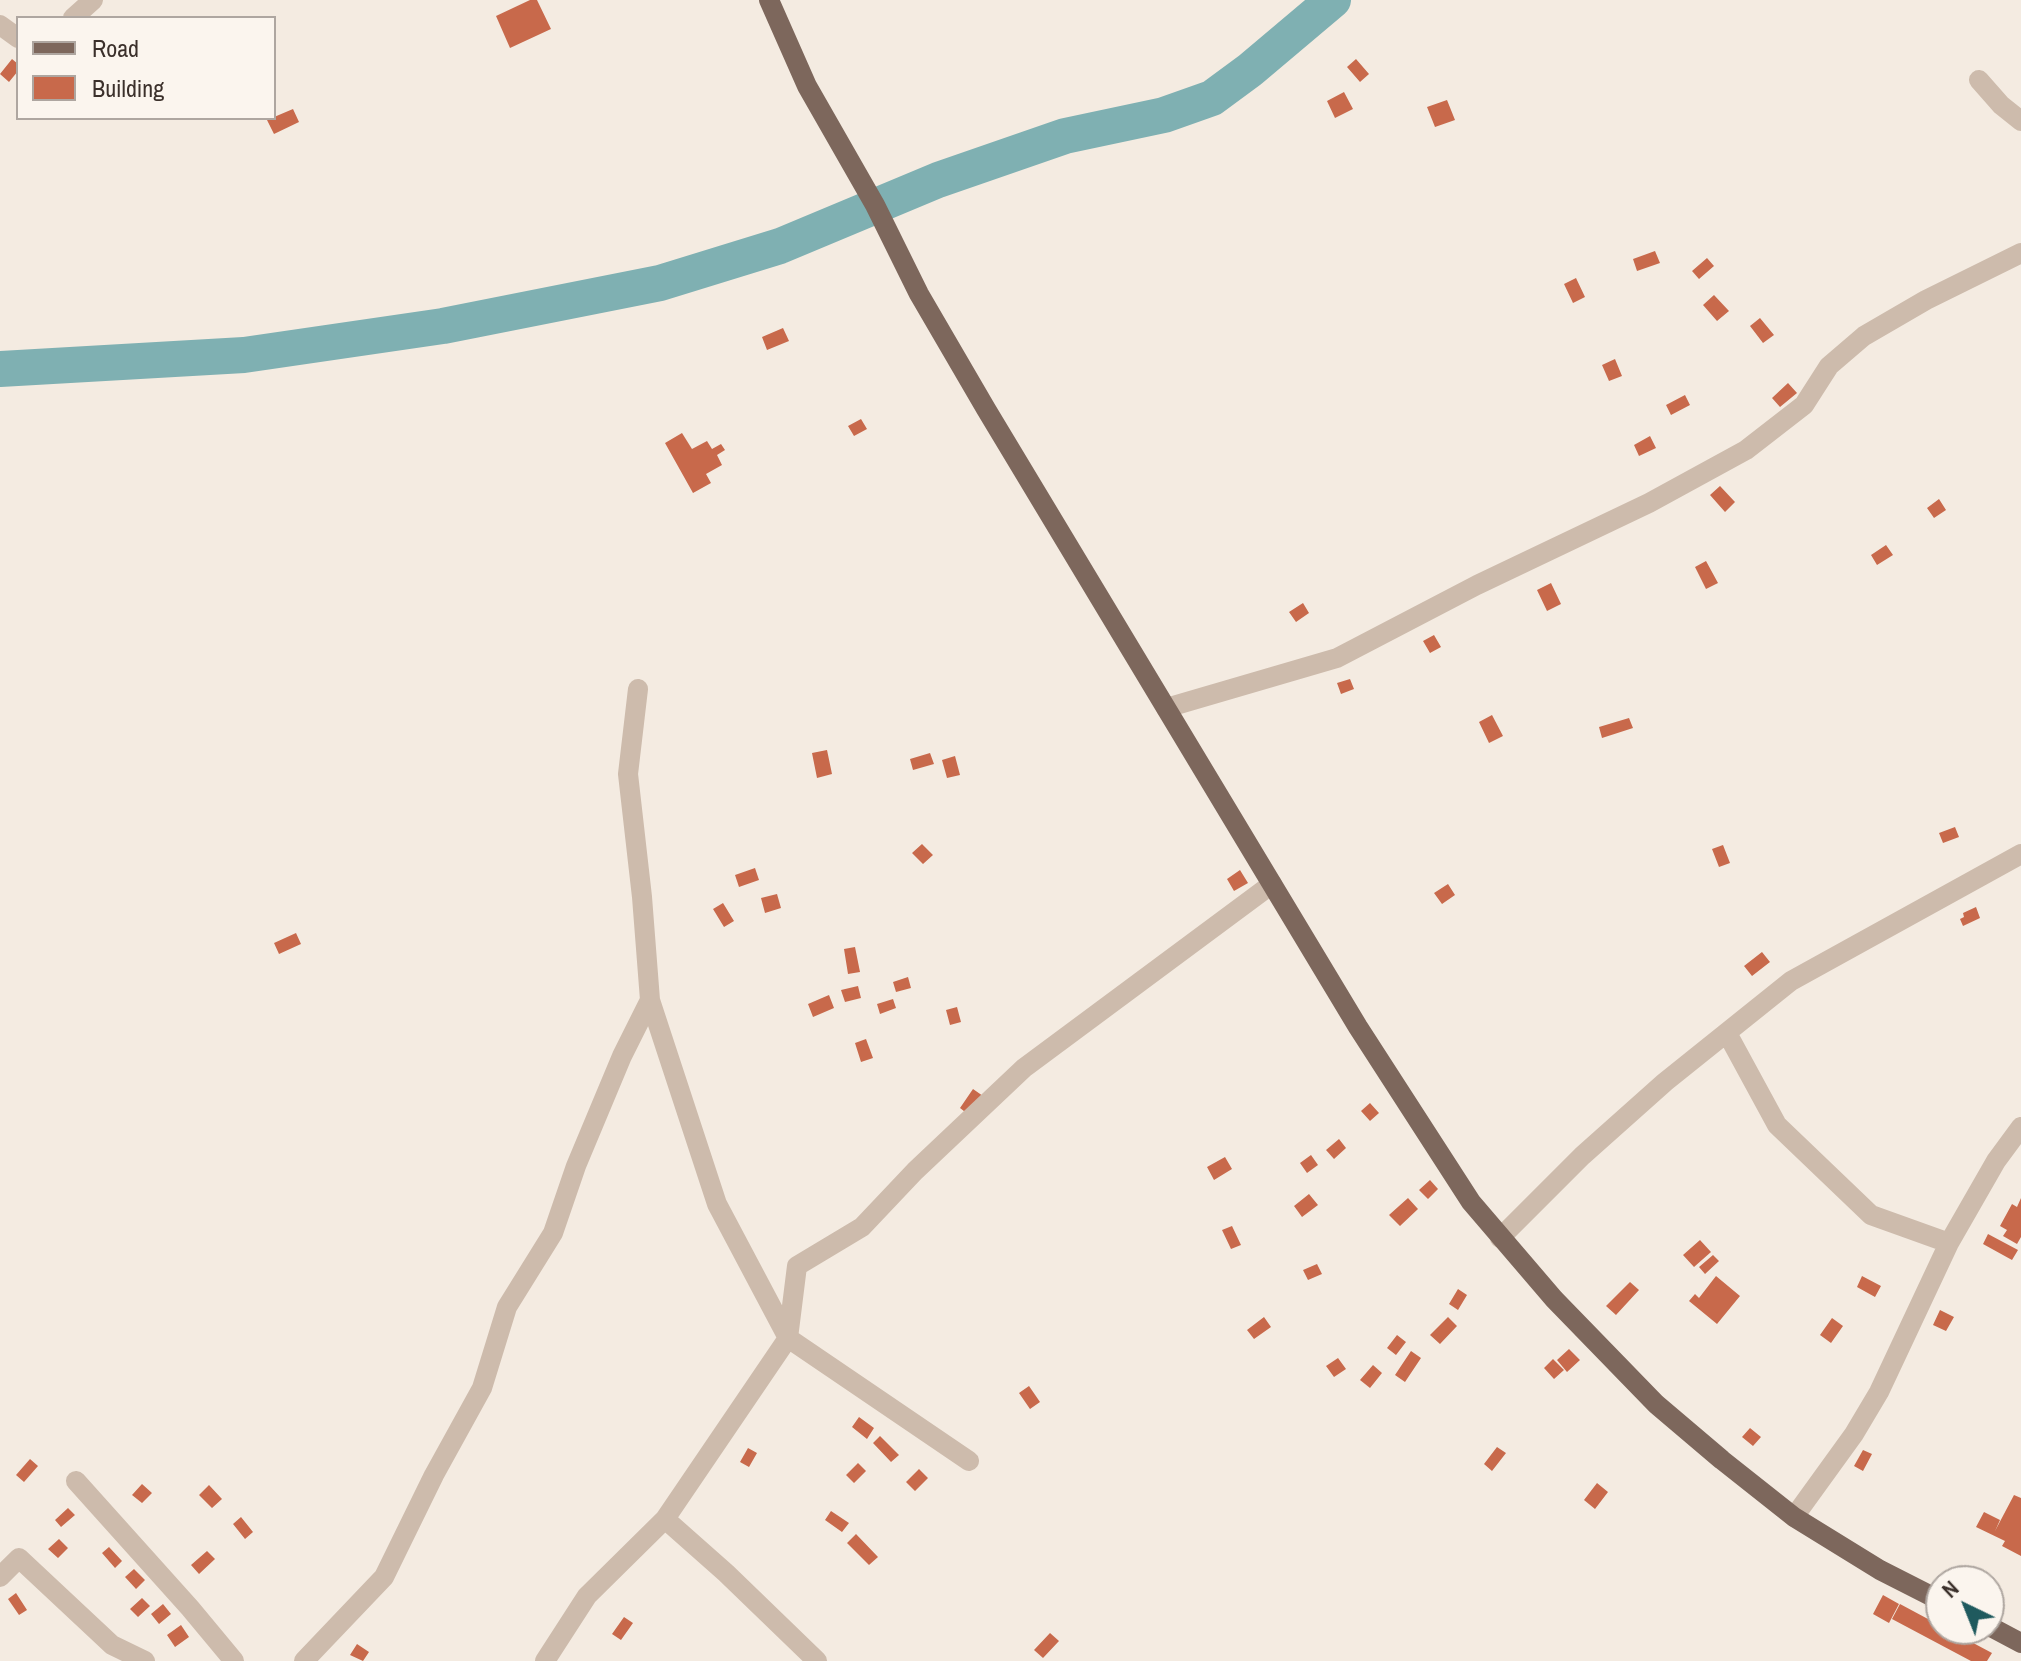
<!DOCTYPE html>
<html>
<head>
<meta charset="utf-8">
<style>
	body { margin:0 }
	#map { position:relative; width:2021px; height:1661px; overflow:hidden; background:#f4ebe1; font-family:"Archivo Narrow",sans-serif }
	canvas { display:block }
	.legend { position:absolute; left:16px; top:16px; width:260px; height:104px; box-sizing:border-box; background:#fbf5ee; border:2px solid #aea6a0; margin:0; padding:10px 14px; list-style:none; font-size:24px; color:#3b302b }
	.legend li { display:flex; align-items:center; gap:16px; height:40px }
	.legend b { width:40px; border:2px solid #aea6a0 }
	.north { position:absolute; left:1925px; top:1565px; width:80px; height:80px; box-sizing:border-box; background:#fbf5ee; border:2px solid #aea6a0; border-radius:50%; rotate:317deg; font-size:22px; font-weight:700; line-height:32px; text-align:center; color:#3b302b }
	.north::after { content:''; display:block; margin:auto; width:28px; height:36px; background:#1f5a5e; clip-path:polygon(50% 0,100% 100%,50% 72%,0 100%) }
</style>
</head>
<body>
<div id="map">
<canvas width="2021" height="1661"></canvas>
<ul class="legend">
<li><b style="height:10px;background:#7d675c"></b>Road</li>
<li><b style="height:22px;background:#c8694b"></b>Building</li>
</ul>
<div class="north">N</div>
</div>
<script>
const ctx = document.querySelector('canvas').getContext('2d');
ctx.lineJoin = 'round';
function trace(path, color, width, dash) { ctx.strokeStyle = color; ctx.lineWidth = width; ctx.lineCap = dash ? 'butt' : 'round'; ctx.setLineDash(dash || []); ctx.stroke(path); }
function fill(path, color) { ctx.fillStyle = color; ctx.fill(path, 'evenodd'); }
const river = new Path2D(`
	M0,369l244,-14 199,-29 217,-43 120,-37 158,-66 127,-44 99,-21 48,-17 38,-28 83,-70`);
const building = new Path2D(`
	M530,0h7l14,29 -41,19 -14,-32z
	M12,59l6,5v7l-9,11 -9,-8z
	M1356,59l13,15 -9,8 -13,-15z
	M1344,92l9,17 -18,9 -8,-17z
	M1447,100l8,20 -20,7 -8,-20z
	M293,109l6,13 -25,12 -7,-14z
	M1655,251l5,12 -23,8 -4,-12z
	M1707,258l7,8 -15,13 -7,-8z
	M1576,278l9,19 -12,6 -9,-19z
	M1714,295l15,16 -12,10 -14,-16z
	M1760,318l14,17 -11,8 -13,-17z
	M783,328l6,13 -22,9 -5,-13z
	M1615,359l7,17 -13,5 -7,-16z
	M1788,383l9,10 -17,14 -8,-9z
	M1685,395l5,10 -19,10 -5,-10z
	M861,419l6,10 -13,7 -6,-10z
	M682,433l10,16 15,-8 5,8 9,-5 4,6 -8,5 5,10 -16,9 5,9 -18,10 -28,-50z
	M1650,436l6,12 -17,8 -5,-11z
	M1720,486l15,16 -10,10 -15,-17z
	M1939,499l7,11 -12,8 -7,-10z
	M1886,545l7,10 -16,10 -6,-10z
	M1706,561l12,22 -12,6 -11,-22z
	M1551,583l10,21 -14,7 -10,-21z
	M1303,603l6,10 -13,9 -7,-10z
	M1434,635l7,12 -11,6 -7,-12z
	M1350,679l4,10 -13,5 -4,-11z
	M1492,715l11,21 -14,7 -10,-21z
	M1629,718l4,10 -31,10 -3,-11z
	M827,750l5,24 -15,4 -5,-25z
	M930,753l4,11 -21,6 -3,-11z
	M955,756l5,19 -13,3 -5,-18z
	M1955,827l4,10 -16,6 -4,-10z
	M922,844l11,11 -10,9 -11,-11z
	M1723,845l7,18 -11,4 -7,-18z
	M755,868l4,12 -20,7 -4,-12z
	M1240,870l8,13 -14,8 -7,-12z
	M1448,884l7,11 -13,9 -8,-11z
	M777,894l4,14 -16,5 -4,-15z
	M723,903l11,18 -10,6 -11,-18z
	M1976,907l4,11 -17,8 -3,-7 4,-2 -1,-4z
	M296,933l5,11 -22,10 -5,-11z
	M855,947l5,25 -12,2 -4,-25z
	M1762,952l8,10 -18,14 -8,-10z
	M908,977l3,11 -15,4 -3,-10z
	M858,986l3,12 -16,4 -4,-12z
	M829,995l5,13 -21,9 -5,-13z
	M893,999l3,9 -16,6 -3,-10z
	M957,1007l4,15 -11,3 -4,-15z
	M866,1039l7,19 -12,4 -6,-19z
	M973,1089l10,7 -14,19 -9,-7z
	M1370,1103l9,10 -9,8 -9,-10z
	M1339,1139l7,9 -12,11 -8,-9z
	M1311,1155l7,10 -11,8 -7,-10z
	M1225,1157l7,12 -18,11 -7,-13z
	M1430,1180l8,9 -10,10 -9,-9z
	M1309,1194l9,11 -16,12 -8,-11z
	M1408,1198l10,11 -18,17 -11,-11z
	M2021,1198v39l-4,7 -14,-8 4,-6 -7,-4 12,-22 5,3z
	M1232,1226l9,19 -10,4 -9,-19z
	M1988,1234l30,16 -6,10 -29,-16z
	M1700,1240l11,12 -17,15 -11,-12z
	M1713,1255l6,6 -14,13 -6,-7z
	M1317,1264l5,10 -14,6 -5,-10z
	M1716,1276l24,20 -23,28 -28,-23 6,-7 4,4z
	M1862,1276l19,10 -6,11 -18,-10z
	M1630,1282l9,8 -23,25 -10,-9z
	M1458,1289l9,6 -9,15 -9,-6z
	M1940,1310l14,7 -8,14 -13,-6z
	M1264,1317l7,10 -17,12 -7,-9z
	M1448,1317l9,9 -17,18 -10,-9z
	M1832,1318l11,8 -12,17 -11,-8z
	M1397,1335l9,7 -10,13 -9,-7z
	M1569,1349l11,11 -13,12 -10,-12z
	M1411,1351l10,7 -16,24 -10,-7z
	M1338,1358l8,11 -12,8 -8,-11z
	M1553,1359l11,11 -10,9 -10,-11z
	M1373,1365l9,8 -12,15 -10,-8z
	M1029,1386l11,16 -10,7 -11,-16z
	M859,1417l15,11 -7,11 -15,-12z
	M1750,1428l11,9 -8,9 -11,-9z
	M880,1436l19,19 -8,7 -18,-19z
	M1497,1447l9,6 -14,18 -8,-7z
	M748,1448l9,5 -8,14 -9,-5z
	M1863,1450l9,4 -9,17 -9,-5z
	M30,1459l8,7 -14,16 -8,-7z
	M858,1463l8,8 -12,12 -8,-8z
	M919,1469l9,9 -13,13 -9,-9z
	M1597,1483l11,9 -13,17 -11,-9z
	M142,1484l10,9 -10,10 -10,-8z
	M209,1485l13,14 -10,9 -13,-13z
	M2014,1495l7,3v58l-19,-10 3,-5 -29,-14 8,-15 16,8 -5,11z
	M68,1508l7,7 -14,12 -6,-7z
	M831,1511l18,12 -7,9 -17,-12z
	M241,1517l12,15 -8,7 -12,-15z
	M856,1534l22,23 -9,8 -22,-22z
	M59,1539l9,9 -10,10 -10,-9z
	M109,1547l13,14 -7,7 -13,-15z
	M207,1551l8,8 -16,15 -8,-9z
	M134,1569l11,11 -9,9 -11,-12z
	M16,1593l11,17 -8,5 -11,-16z
	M1883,1595l16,9 -10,19 -16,-9z
	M142,1598l8,8 -12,11 -8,-8z
	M163,1604l8,10 -12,10 -8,-10z
	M1900,1604l41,22v3h6l45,24 -5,8h-16l-79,-42z
	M624,1617l9,6 -12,17 -9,-6z
	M181,1625l8,12 -14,10 -8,-12z
	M1050,1633l9,8 -16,17 -9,-8z
	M357,1644l12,8 -6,9 -13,-6z`);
const minor = new Path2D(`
	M73,18l20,-18
	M0,25l18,13
	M1979,80l22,25 20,16
	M1166,708l171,-50 140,-73 172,-82 97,-53 58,-45 25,-39 35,-30 62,-36 95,-47
	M650,1000l67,204 71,134 181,123
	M1727,1033l50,92 94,90 78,28
	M1500,1238l82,-82 83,-74 126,-101 230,-127
	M76,1481l114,127 44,53
	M1794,1517l60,-83 25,-42 70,-149 47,-82 25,-34
	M665,1519l61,54 91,88
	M0,1577l19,-19 93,87 33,16
	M304,1661l80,-84 50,-102 48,-87 25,-81 46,-74 23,-67 46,-110 28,-56 -8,-103 -14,-123 10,-85
	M545,1661l42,-65 78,-77 123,-181 9,-72 65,-39 53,-56 109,-103 248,-184`);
const primary = new Path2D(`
	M769,0l38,86 68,119 44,89 67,115 372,618 113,175 83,97 102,105 66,56 72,57 86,53 61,31
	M1989,1626l32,17`);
trace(river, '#7fb0b2', 36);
fill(building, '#c8694b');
trace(minor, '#cdbbac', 20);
trace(primary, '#7d675c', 20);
</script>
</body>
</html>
